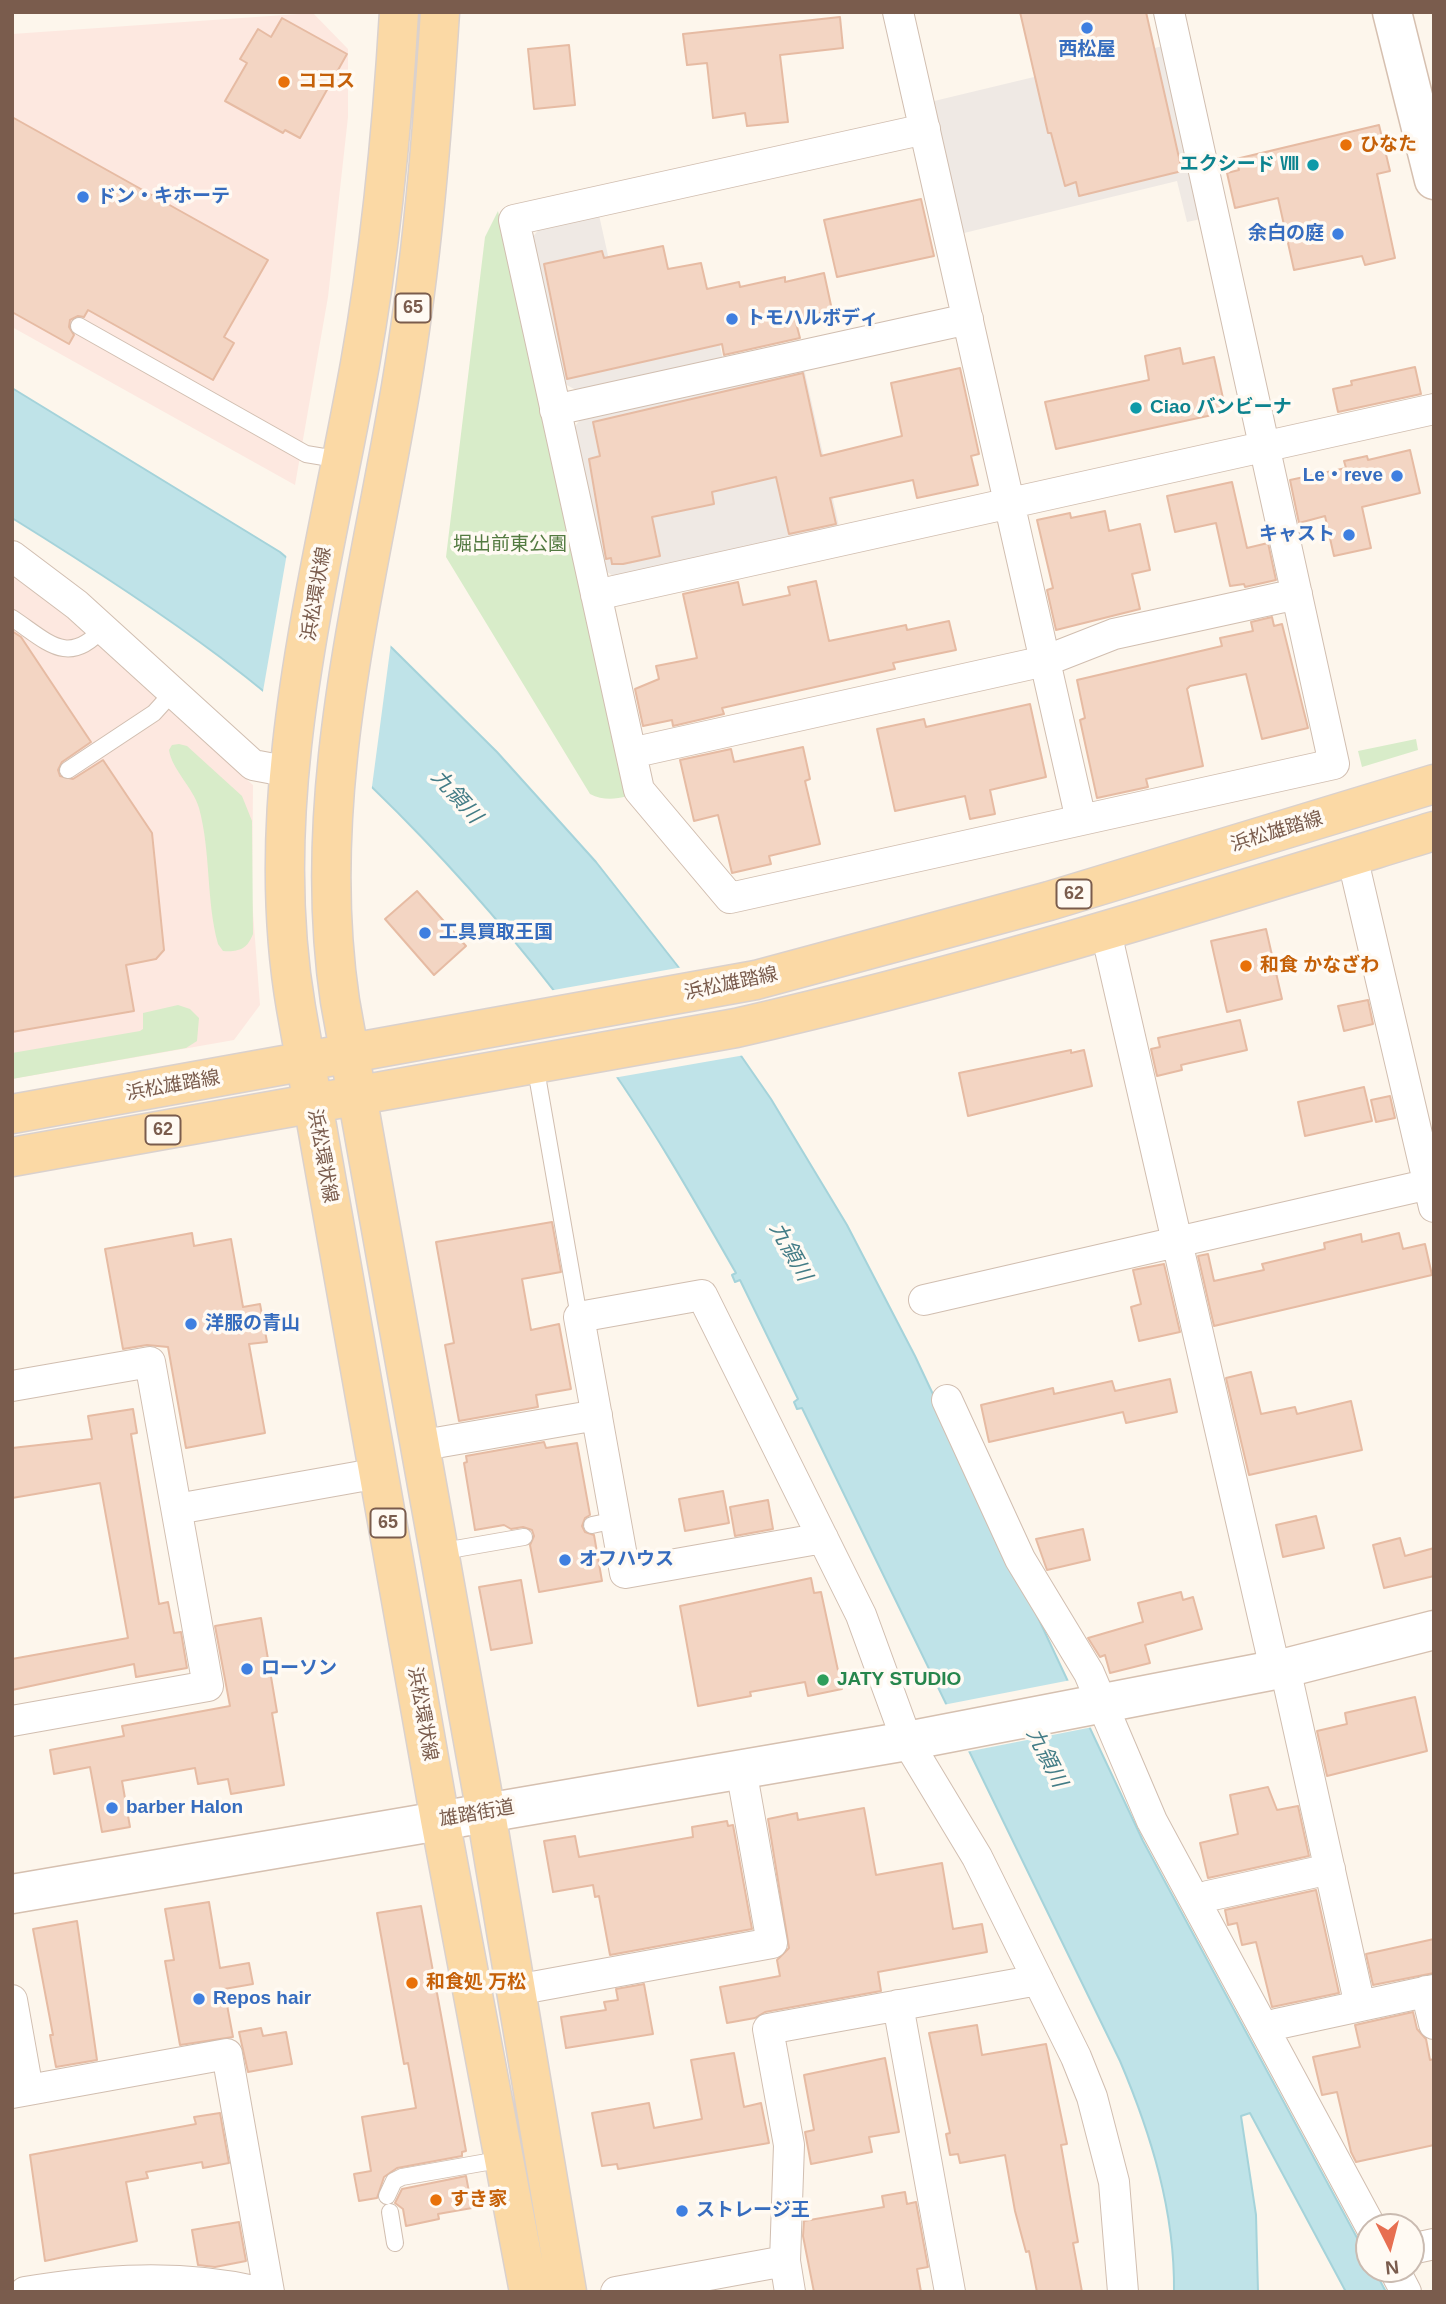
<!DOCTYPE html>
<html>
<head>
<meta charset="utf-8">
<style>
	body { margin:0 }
	#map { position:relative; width:1446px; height:2304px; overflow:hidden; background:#fdf6ec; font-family:Helvetica,sans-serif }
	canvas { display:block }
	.frame { position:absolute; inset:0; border:14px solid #7a5c4d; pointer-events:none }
	.north { position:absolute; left:1355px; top:2213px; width:70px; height:70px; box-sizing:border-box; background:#fffaf3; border:2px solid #cabbb1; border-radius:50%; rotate:174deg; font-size:19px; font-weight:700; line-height:28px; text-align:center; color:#7a5c4d }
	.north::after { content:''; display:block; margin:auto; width:24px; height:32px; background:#e76f51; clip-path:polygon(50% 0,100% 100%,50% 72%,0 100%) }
</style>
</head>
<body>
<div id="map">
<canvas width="1446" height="2304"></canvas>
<div class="frame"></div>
<div class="north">N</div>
</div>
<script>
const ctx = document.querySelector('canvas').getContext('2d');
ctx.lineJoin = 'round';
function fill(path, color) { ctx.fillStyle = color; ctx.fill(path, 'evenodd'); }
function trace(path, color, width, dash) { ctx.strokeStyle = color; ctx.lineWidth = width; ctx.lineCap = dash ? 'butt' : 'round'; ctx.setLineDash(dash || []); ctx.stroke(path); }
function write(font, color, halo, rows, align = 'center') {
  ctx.font = font + ' Helvetica,"Noto Sans JP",sans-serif'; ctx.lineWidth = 7; ctx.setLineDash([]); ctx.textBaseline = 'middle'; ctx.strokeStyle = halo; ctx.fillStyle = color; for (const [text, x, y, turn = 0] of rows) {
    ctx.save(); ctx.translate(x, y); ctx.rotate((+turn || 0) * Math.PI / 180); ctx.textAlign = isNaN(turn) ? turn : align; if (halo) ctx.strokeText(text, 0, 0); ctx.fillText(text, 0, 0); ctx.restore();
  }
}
const commercial = new Path2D(`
	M313,13l35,36v68l-20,180 -33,188 -283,-158v-293z
	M12,574l55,43 186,168 -1,114 8,106 -26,35 -222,39z`);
const industrial = new Path2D(`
	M1163,46l38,173 -14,3 -10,-41 -217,53 -30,-132z
	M599,215l18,81 87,-19 19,82 -145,32 -15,-8 -32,-144 9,-11z
	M804,368l36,163 -222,48 -14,-9 -31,-141 10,-13z`);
const green = new Path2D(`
	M498,211l129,585c-13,4 -25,4 -37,-2l-144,-237 39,-320z
	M1416,739l2,11 -56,17 -4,-16z
	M179,744l8,2 55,50 10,25 1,113c-6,15 -13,18 -30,17l-5,-7c-12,-44 -7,-92 -19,-136 -6,-21 -27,-38 -30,-58l3,-5z
	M178,1005l12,4 9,9 -2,23 -11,7 -174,31v-26l128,-22 3,-2v-16z`);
const water = new Path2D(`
	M12,388l268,164 112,96 105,104 99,110 91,116 84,121 76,126 68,131 228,485 226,419v9h5l12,23h-40l-96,-179 -9,3 15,99 2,77h-84c1,-81 -23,-158 -54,-231l-318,-653 -5,1 -3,-7 4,-3 -58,-119 -5,2 -3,-7 4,-2c-44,-77 -88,-154 -140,-226 -105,-146 -233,-282 -376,-390 -67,-50 -137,-95 -208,-139z`);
const pier = new Path2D(`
	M287,553l104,90 -20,151 -48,-46 -61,-51z
	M683,967l62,88 -132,23 -65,-87z
	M1071,1680l22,47 -127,25 -23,-47z`);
const building = new Path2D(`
	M1020,12h126l36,159 -103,25 -3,-14 -11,4 -14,-53h-3z
	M840,17l3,31 -63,7 8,67 -41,4 -2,-13 -32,5 -6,-55 -20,2 -4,-31z
	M282,18l65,36 -47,84 -15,-8 -2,3 -58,-32 22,-38 -7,-4 18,-30 13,8z
	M569,45l6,60 -41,4 -6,-60z
	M12,117l256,143 -44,77 10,6 -21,37 -125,-70 -4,7 -6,-1 -8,4 -1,7 5,8 -5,9 -57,-32z
	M1379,125l11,46 -13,3 18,84 -30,7 -3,-9 -68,14 -16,-72 -43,10 -8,-35 12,-3 -3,-11z
	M921,199l13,57 -97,21 -13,-57z
	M663,246l5,23 33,-6 6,26 32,-7 1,5 45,-10v5l39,-9 8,37 -37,9 5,19 -76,17 -2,-11 -155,35 -23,-115 58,-13 2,7z
	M1180,348l3,16 31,-7 12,55 -170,37 -11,-47 104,-22 -4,-24z
	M1415,367l6,27 -83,18 -5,-23 19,-4 -1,-4z
	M960,368l19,86 -8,2 7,29 -61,13 -4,-18 -83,18 6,26 -47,10 -13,-57 -64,15 2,12 -62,13 8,39 -37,8h-11l-1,-6 -5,1 -17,-100 11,-3 -7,-34 210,-49 18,83 81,-20 -11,-53z
	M1410,450l10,43 -58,14 9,41 -37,8 -9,-40 -26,7 -9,-43 56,-12 -2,-7 23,-5 1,4z
	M1232,482l15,66 21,-5 8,37 -31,7 -1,-3 -14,2 -14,-63 -41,9 -8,-36z
	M1105,511l4,20 31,-7 10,46 -18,4 8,35 -84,21 -9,-40 6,-2 -16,-68 33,-7 1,5z
	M816,581l13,60 77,-16 1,5 42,-9 7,29 -63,13 2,6 -173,39 2,6 -51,12 -1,-6 -29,6 -8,-37 24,-10 -3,-13 41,-8 -14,-64 55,-12 5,23 47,-10 -2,-8z
	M1272,617l2,9 8,-2 26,104 -46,11 -16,-65 -56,12 -3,3 16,77 -57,13 2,8 -51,11 -17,-78 5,-2 -8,-38 145,-34 -2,-8 33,-7 -2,-9z
	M12,631l9,6 70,105 -29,20 -4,8 2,6 13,3 30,-19 49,73 12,117 -8,9 -30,6 8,46 -122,21z
	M1030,704l16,73 -56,13 5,24 -25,5 -5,-23 -70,15 -18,-82 47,-10 2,8z
	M803,747l7,32 -5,2 15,63 -51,12 2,8 -39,9 -14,-58 -24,6 -14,-61 51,-11 3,13z
	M417,891l49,55 -32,29 -49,-56z
	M1266,929l16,70 -55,13 -16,-71z
	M1368,1000l5,24 -29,7 -6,-25z
	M1240,1020l7,30 -66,15 1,5 -25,6 -6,-27 9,-2 -2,-9z
	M1071,1050v3l13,-3 8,36 -124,30 -9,-43z
	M1364,1087l8,34 -67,15 -7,-34z
	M1390,1096l5,22 -19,4 -5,-22z
	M552,1222l9,50 -39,7 9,51 28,-6 12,65 -35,6 2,12 -79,14 -14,-76 9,-2 -18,-101z
	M192,1233l2,13 37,-7 12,68 17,-3 7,38 -18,2 16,89 -79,15 -18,-101 -21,-2 -24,4 -18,-100z
	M1399,1233l4,16 22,-5 7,31 -218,51 -16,-70 10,-2 6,27 50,-11 -2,-6 63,-15 -1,-6 37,-9 1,8z
	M1164,1264l16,68 -41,9 -8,-34 10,-3 -8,-34z
	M1251,1372l10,42 34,-7 2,7 54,-13 11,49 -113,25 -23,-97z
	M1170,1379l7,33 -51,11 -3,-11 -134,30 -8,-37 72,-17 1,6 58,-13 3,10z
	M133,1409l4,24 -6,1 28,170 9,-2 6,31 7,-1 6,36 -51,9 -2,-13 -122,26v-31l116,-21 -28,-155 -88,15v-50l80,-9 -4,-23z
	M544,1442l2,6 31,-5 13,72 -5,3 -3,8 3,6 9,3 8,46 -63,11 -9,-47 4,-9 -2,-6 -9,-3 -12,2 -7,-4 -29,5 -11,-67 3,-1 -1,-6z
	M723,1491l6,32 -44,8 -6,-32z
	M768,1500l5,29 -38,7 -5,-29z
	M1316,1516l8,32 -41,9 -7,-32z
	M1083,1529l7,31 -43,10 -11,-31z
	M1400,1538l5,18 29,-8v28l-50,12 -11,-43z
	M811,1578l3,15 7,-1 21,97 -34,7 -3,-14 -55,10 1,4 -53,10 -18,-100z
	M521,1580l11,63 -41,7 -12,-63z
	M1181,1592l2,8 10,-3 9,32 -57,16 5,18 -40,10 -5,-18 -5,2 -12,-19 55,-16 -5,-19z
	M261,1618l16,94 -5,1 12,72 -53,9 -3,-15 -30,5 -3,-16 -73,13 8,46 -28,5 -12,-65 -36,7 -4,-24 74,-14 -2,-10 108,-20 -15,-80z
	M1415,1697l12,54 -100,25 -10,-45 30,-7 -2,-11z
	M1268,1787l9,23 21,-4 11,50 -101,22 -8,-35 38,-9 -8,-39z
	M864,1808l12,67 66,-12 11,66 29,-5 5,28 -109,20 3,19 -116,21 -10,6 -28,5 -7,-36 60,-11 -3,-16 12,-12 -21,-129 29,-6 1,7z
	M727,1821l1,5 5,-1 19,104 -142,26 -11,-59 -4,1 -2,-12 -40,7 -9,-51 31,-5 4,21 114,-20 -1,-10z
	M1316,1890l23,103 -67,14 -16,-65 -14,3 -5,-22 -9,2 -3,-15z
	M209,1902l11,66 29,-5 4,21 -29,5 9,48 -53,8 -15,-84 9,-1 -9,-51z
	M421,1906l45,245 -4,1v4l-65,12 -13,9 -7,21 -18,3 -5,-27 17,-3 -9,-54 54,-9 -8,-45 -4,1 -27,-151z
	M77,1921l20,139 -41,7 -6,-32h3l-20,-106z
	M1434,1939v34l-61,12 -7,-31z
	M644,1984l9,50 -87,14 -5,-31 45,-7 -2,-8 14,-2 -2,-11z
	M1413,2012l4,17 9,10 4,21 4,-1v86l-78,17 -5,-10 -14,-60 -15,3 -9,-38 47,-10 -5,-22z
	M977,2025l5,30 64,-11 21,100 -6,1 17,97 -5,1 9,49h-45l-8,-41 -3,1 -11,-41 -10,-56 -45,8 -2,-9 -8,1 -4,-21 4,-1 -21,-100z
	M261,2028l2,8 23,-4 6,32 -44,8 -9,-40z
	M734,2053l10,54 17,-4 8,40 -151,26 -1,-5 -15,2 -10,-53 57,-10 5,25 48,-9 -11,-59z
	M885,2058l14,74 -30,5 3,15 -61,12 -6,-32 9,-2 -10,-55z
	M220,2113l9,50 -26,5 -1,-6 -56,10 2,6 -22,4 11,59 -92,20 -15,-106 166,-31 -2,-7z
	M466,2176l6,32 -34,6 1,5 -33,7 -3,-17 -8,-6 7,-14z
	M905,2192l2,12 9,-2 12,65 -11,2 4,23h-107l-11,-56 1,-15 80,-14 -2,-11z
	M239,2222l7,39 -31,6 -17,-2 -6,-35z`);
const lane = new Path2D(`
	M79,326l227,128 36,6
	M12,618c35,23 56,50 91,10
	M68,770l86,-57 19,-21
	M535,1064l44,253
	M592,1525l24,-5
	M438,1552l86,-15
	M387,2196l7,-15 8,-4 102,-18
	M390,2212l5,31`);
const street = new Path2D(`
	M898,12l183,808
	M925,129l-411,91 125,570 91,108 604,-134 -165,-752
	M555,410l413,-91
	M12,556l65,49 176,160 37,7
	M596,595l838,-186
	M631,753l414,-92 69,-27 183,-40
	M1352,856l82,351
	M1106,932l169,737
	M924,1300l510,-117
	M12,1386l138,-24 58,324 -196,35
	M947,1400l73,159 69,114 63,148 219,406
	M418,1446l179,-31
	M177,1509l202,-36
	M823,1538l-198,35 -46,-256 123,-22 159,320 46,126 70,116 99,200 16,40 22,85 9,110
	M1285,1668l75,338
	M1196,1902l12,-6 122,-27
	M516,1990l256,-47 -31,-174
	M1426,1991l8,33
	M12,2000l16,90
	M898,2005l52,287
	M1265,2030l12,-6 157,-34
	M12,2093l215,-39 42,238
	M1411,2249l23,-5
	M1394,2269l12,23
	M25,2292c77,-13 156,-18 234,0
	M616,2292l169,-31
	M790,2292l-5,-31 4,-116 -21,-116 270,-49`);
const secondary = new Path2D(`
	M1392,12l42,168
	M12,1894l895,-153 378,-73 149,-38`);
const primary = new Path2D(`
	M399,12c-7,119 -18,235 -39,352 -38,211 -101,429 -64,644l144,812 89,472
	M440,12c-8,126 -18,251 -39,375 -34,203 -92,406 -61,614l146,812 81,479
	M12,1114l744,-134 293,-79 385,-117
	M12,1157l724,-129c237,-54 466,-126 698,-197`);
const markers = [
	[1087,28,7,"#3f7fe0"],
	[284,82,7,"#e8710a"],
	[1346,145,7,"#e8710a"],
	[1313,165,7,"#0f9aa8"],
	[83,197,7,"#3f7fe0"],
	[1338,234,7,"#3f7fe0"],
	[732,319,7,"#3f7fe0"],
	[1136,408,7,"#0f9aa8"],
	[1397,476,7,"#3f7fe0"],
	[1349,535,7,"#3f7fe0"],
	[425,933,7,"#3f7fe0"],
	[1246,966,7,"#e8710a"],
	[191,1324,7,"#3f7fe0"],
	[565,1560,7,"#3f7fe0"],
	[247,1669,7,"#3f7fe0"],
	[823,1680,7,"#2e9e5b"],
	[112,1808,7,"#3f7fe0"],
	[412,1983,7,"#e8710a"],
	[199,1999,7,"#3f7fe0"],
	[436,2200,7,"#e8710a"],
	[682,2211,7,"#3f7fe0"]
];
const shields = [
	[413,308,35],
	[1074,894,35],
	[163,1130,35],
	[388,1523,35]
];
const shieldNames = [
	["65",413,308],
	["62",1074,894],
	["62",163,1130],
	["65",388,1523]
];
const shopNames = [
	["西松屋",1087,50,"center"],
	["ドン・キホーテ",97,197],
	["余白の庭",1324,234,"right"],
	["トモハルボディ",746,319],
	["Le・reve",1383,476,"right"],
	["キャスト",1335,535,"right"],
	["工具買取王国",439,933],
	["洋服の青山",205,1324],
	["オフハウス",579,1560],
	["ローソン",261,1669],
	["barber Halon",126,1808],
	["Repos hair",213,1999],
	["ストレージ王",696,2211]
];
const foodNames = [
	["ココス",298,82],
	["ひなた",1360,145],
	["和食 かなざわ",1260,966],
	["和食処 万松",426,1983],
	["すき家",450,2200]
];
const cultureNames = [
	["エクシード Ⅷ",1299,165],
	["Ciao バンビーナ",1150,408,"left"]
];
const parkNames = [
	["堀出前東公園",510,545]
];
const streetNames = [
	["浜松環状線",317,594,-80],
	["浜松雄踏線",1277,832,-17],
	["浜松雄踏線",731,984,-12],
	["浜松雄踏線",173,1086,-10],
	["浜松環状線",322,1156,80],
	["浜松環状線",422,1714,80],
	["雄踏街道",477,1814,-10]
];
const leisureNames = [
	["JATY STUDIO",837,1680]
];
const waterNames = [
	["九領川",456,797,48],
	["九領川",790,1252,61],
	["九領川",1046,1758,63]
];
fill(commercial, '#fde8e0');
fill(industrial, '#efe9e4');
fill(green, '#d8ecc9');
fill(water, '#bfe3e8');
trace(water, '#a5d3da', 2);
fill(pier, '#fdf6ec');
fill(building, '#f3d5c3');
trace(building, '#e6bba3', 2);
trace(lane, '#d1beb0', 18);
trace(street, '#d1beb0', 32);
trace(secondary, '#d6c0b0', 41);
trace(primary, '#dad1cd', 41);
trace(lane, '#fff', 16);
trace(street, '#fff', 30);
trace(secondary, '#fff', 38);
trace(primary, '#fbd9a5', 38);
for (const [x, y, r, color] of markers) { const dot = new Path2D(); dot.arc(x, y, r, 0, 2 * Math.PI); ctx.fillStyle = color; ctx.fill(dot); trace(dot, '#fffaf3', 2.5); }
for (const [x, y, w] of shields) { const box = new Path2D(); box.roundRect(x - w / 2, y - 14.5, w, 29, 5); ctx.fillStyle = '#fffaf3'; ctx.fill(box); trace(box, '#7a5c4d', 2); }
write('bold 18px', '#7a5c4d', null, shieldNames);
write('bold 19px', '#366cbe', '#fffaf3', shopNames, 'left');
write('bold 19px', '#c56008', '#fffaf3', foodNames, 'left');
write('bold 19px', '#0d838f', '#fffaf3', cultureNames, 'right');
write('19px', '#537a41', '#fffaf3', parkNames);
write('19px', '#7a5c4d', '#fffaf3', streetNames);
write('bold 19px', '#27864d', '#fffaf3', leisureNames, 'left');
write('italic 21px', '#437c86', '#fffaf3', waterNames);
</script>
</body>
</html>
